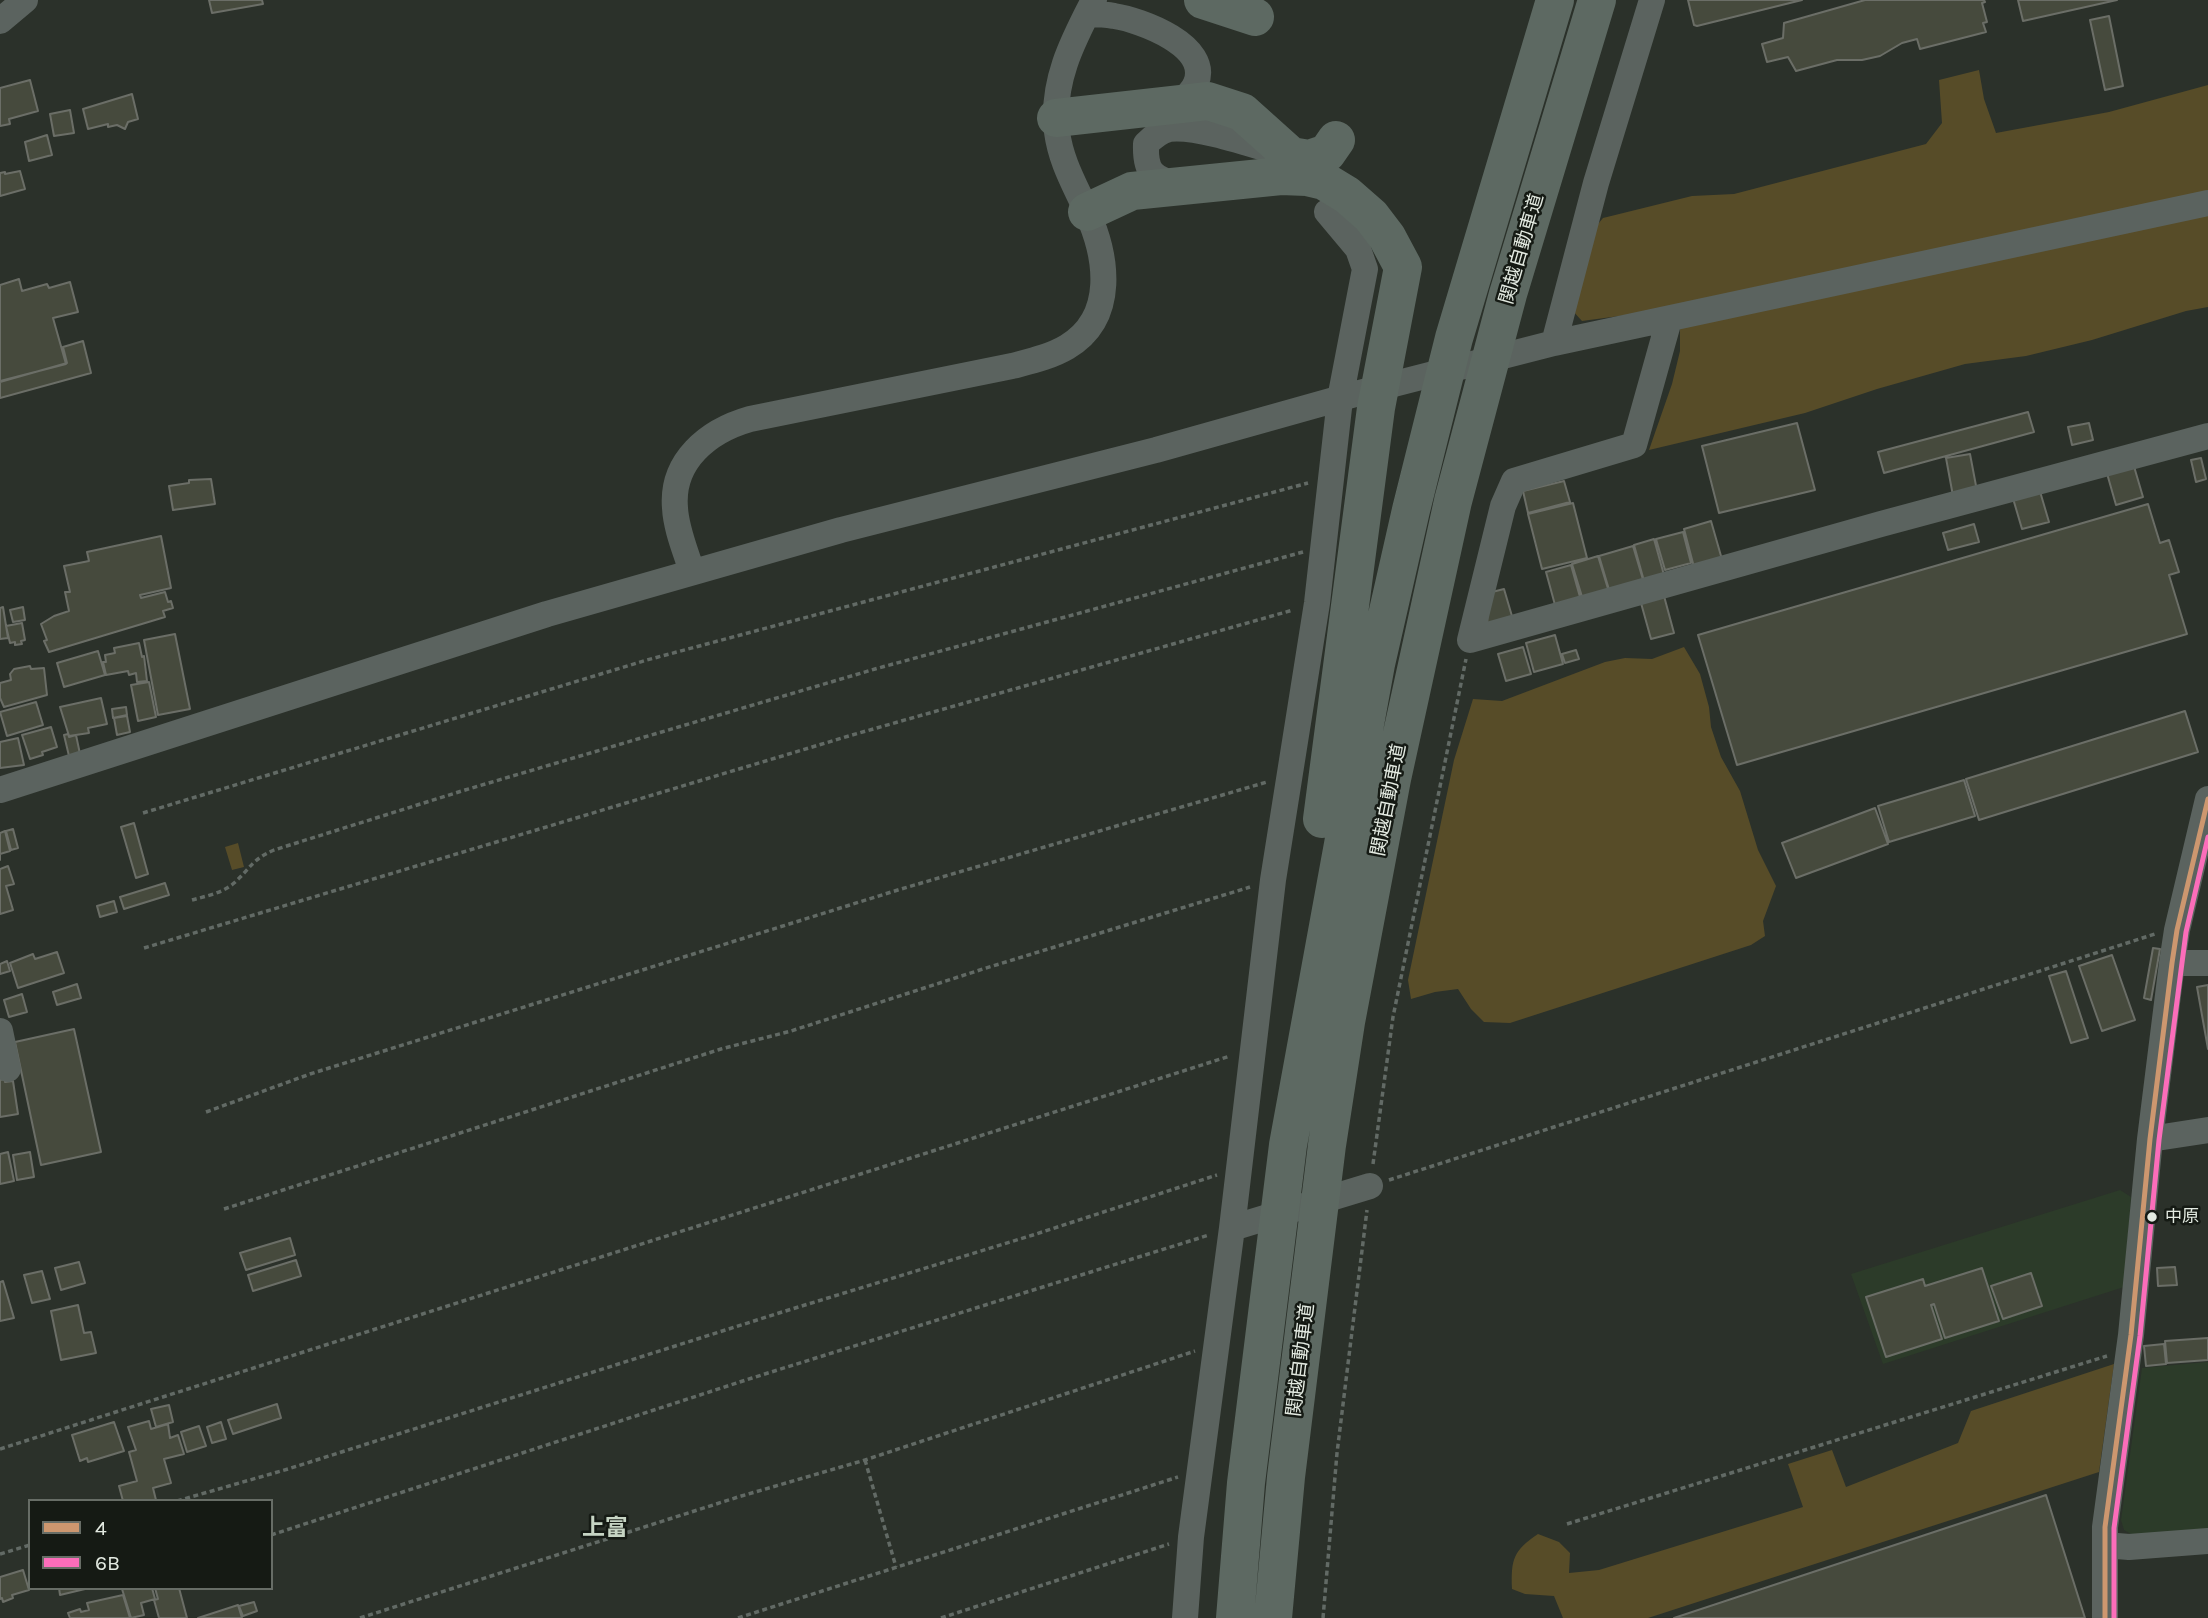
<!DOCTYPE html>
<html>
<head>
<meta charset="utf-8">
<style>
	body { margin:0 }
	#map { position:relative; width:2208px; height:1618px; overflow:hidden; background:#2b312a; font-family:Karla,sans-serif }
	canvas { display:block }
	.legend { position:absolute; left:28px; top:1499px; width:245px; height:91px; box-sizing:border-box; background:#151a14; border:2px solid #676d66; margin:0; padding:9px 12px; list-style:none; font-size:21px; color:#e3eae1 }
	.legend li { display:flex; align-items:center; gap:14px; height:35px }
	.legend b { width:35px; border:2px solid #676d66 }
</style>
</head>
<body>
<div id="map">
<canvas width="2208" height="1618"></canvas>
<ul class="legend">
<li><b style="height:9px;background:#cd976f"></b>4</li>
<li><b style="height:9px;background:#fb6dba"></b>6B</li>
</ul>
</div>
<script>
const ctx = document.querySelector('canvas').getContext('2d');
ctx.lineJoin = 'round';
function fill(path, color) { ctx.fillStyle = color; ctx.fill(path, 'evenodd'); }
function trace(path, color, width, dash) { ctx.strokeStyle = color; ctx.lineWidth = width; ctx.lineCap = dash ? 'butt' : 'round'; ctx.setLineDash(dash || []); ctx.stroke(path); }
function write(font, color, halo, rows, align = 'center') {
  ctx.font = font + ' Karla,"Noto Sans JP",sans-serif'; ctx.lineWidth = 5; ctx.setLineDash([]); ctx.textBaseline = 'middle'; ctx.strokeStyle = halo; ctx.fillStyle = color; for (const [text, x, y, turn = 0] of rows) {
    ctx.save(); ctx.translate(x, y); ctx.rotate((+turn || 0) * Math.PI / 180); ctx.textAlign = isNaN(turn) ? turn : align; if (halo) ctx.strokeText(text, 0, 0); ctx.fillText(text, 0, 0); ctx.restore();
  }
}
const built = new Path2D(`
	M2120,1190l11,7 -7,90 -241,77 -32,-90z
	M2208,1362v168l-75,5 -9,-5 -3,-10 21,-152z`);
const green = new Path2D(`
	M1979,70l5,29 12,34 113,-21 99,-27v222l-22,4 -94,29 -66,16 -61,8 -88,25 -72,24 -156,37 23,-66 8,-33v-37l-38,-1 -60,8 -10,-11 21,-80 10,-12 89,-22 42,-2 192,-50 16,-21 -3,-43z
	M1684,647l16,27 9,33 2,20 10,30 19,34 18,59 18,36 -13,35 2,15 -14,9 -241,78 -26,-1 -13,-13 -13,-20 -23,3 -24,7 -3,-19 46,-220 19,-61 29,2 103,-39 20,-4 27,1z
	M238,843l6,24 -12,3 -7,-23z
	M2114,1364l-15,108 -451,146h-85l-9,-22 -29,-2 -13,-5c-1,-30 1,-38 26,-55l21,8 11,11 -1,20 30,-3 204,-63 -15,-43 44,-14 14,37 112,-44 13,-32z`);
const building = new Path2D(`
	M209,0h53l1,4 -51,9z
	M1688,0h114l-105,26 -3,-1z
	M1865,0h119l1,2 -3,1 5,19 -4,1 3,9 -66,17 -3,-10 -15,4 -22,13 -18,4h-25l-41,11 -8,-14 -21,5 -5,-18 21,-6 1,-15z
	M2018,0h99l-94,21z
	M2109,16l14,70 -18,4 -15,-70z
	M30,80l8,31 -29,8 1,5 -10,2v-38z
	M132,94l6,25 -10,3 -3,7 -8,-4 -9,2v-3l-20,5 -5,-20z
	M70,110l4,23 -20,3 -4,-22z
	M47,135l5,20 -23,6 -4,-19z
	M20,171l5,18 -25,7v-23l5,-1v2z
	M19,279l3,12 25,-7 2,4 21,-6 8,30 -25,6 13,46 -66,17v-96z
	M83,341l8,32 -91,25v-16l67,-19 -4,-16z
	M2028,412l6,20 -150,41 -6,-21z
	M1797,423l18,67 -96,23 -17,-67z
	M2089,423l4,17 -21,5 -4,-18z
	M1970,454l7,37 -24,5 -7,-38z
	M2201,458l5,21 -10,3 -5,-22z
	M2133,463l10,34 -27,8 -10,-35z
	M211,479l4,25 -42,6 -4,-24 20,-3v-3z
	M1564,481l6,21 -42,11 -5,-22z
	M2039,488l10,34 -27,7 -10,-34z
	M1573,503l14,55 -45,11 -14,-55z
	M2148,504l12,39 9,-3 10,32 -10,3 18,59 -450,131 -39,-130z
	M1711,521l12,42 -28,8 -11,-42z
	M1974,524l5,18 -31,8 -5,-17z
	M1683,532l8,31 -26,7 -9,-31z
	M161,536l10,52 -31,7 1,3 24,-6 3,10 3,-1 2,7 -10,3 2,6 -116,35 -5,-11 3,-1 -6,-16 13,-8 15,-5 -4,-19h5l-6,-26 25,-5 -2,-9z
	M1654,539l10,36 -20,6 -10,-36z
	M1633,546l11,37 -34,10 -11,-37z
	M1598,556l11,36 -26,8 -11,-36z
	M1571,565l9,32 -25,8 -9,-33z
	M1504,589l10,34 -27,8 1,-38z
	M1664,596l10,37 -23,6 -10,-36z
	M3,607l5,31 -8,1v-31z
	M23,607l2,13 -12,2 -3,-12z
	M22,623l3,17 -4,1 1,3 -7,1v-3l-5,1 -4,-17z
	M175,634l15,75 -32,6 -14,-75z
	M1555,635l8,29 -29,8 -8,-29z
	M139,643l3,14 2,-1 3,25 -10,1 -1,-9 -7,2 -1,-4 -22,4 -3,-13h3l-1,-7 10,-2 -1,-5z
	M1523,647l8,27 -25,7 -8,-27z
	M1576,650l3,9 -14,4 -3,-9z
	M98,651l7,24 -41,12 -7,-24z
	M30,666l1,3 13,-1 3,27 -43,12 -4,-9v-15l11,-3 -1,-6 4,-5z
	M149,682l7,35 -18,4 -7,-36z
	M101,698l6,26 -19,4 1,5 -20,3 -9,-29z
	M36,702l7,23 -36,11 -7,-24z
	M126,707l1,8 -14,3 -1,-9z
	M2185,711l13,41 -219,68 -13,-41z
	M127,716l3,16 -13,3 -3,-17z
	M51,727l6,20 -15,5 1,3 -13,4 -8,-24z
	M68,734l1,3 7,-2 4,19 -11,2 -5,-21z
	M18,738l6,27 -24,3v-26z
	M1964,780l11,36 -86,26 -11,-36z
	M1875,808l13,36 -92,34 -14,-35z
	M134,823l14,51 -12,4 -15,-51z
	M13,829l5,19 -7,2 -5,-19z
	M5,831l5,20 -10,3v6v-27z
	M8,866l6,18 -8,2 7,24 -13,4v-45z
	M165,883l4,12 -45,14 -4,-12z
	M114,901l3,11 -17,5 -3,-11z
	M2153,948l7,1 -9,51 -7,-2z
	M57,952l7,21 -46,15 -8,-25 23,-9 2,5z
	M2112,955l23,65 -33,11 -23,-65z
	M7,961l3,10 -10,3v-10z
	M2066,971l22,67 -17,5 -22,-67z
	M77,984l4,14 -24,7 -4,-13z
	M2208,985v64l-11,-62z
	M22,994l5,18 -18,5 -5,-17z
	M74,1029l27,123 -60,13 -26,-123z
	M5,1079v3l8,-1 5,33 -18,3v-37z
	M8,1152l6,29 -14,3v-30z
	M30,1152l4,25 -17,3 -4,-25z
	M290,1238l5,17 -49,15 -6,-17z
	M296,1260l5,16 -48,15 -5,-16z
	M79,1262l6,21 -24,7 -6,-22z
	M2175,1267l2,18 -19,1 -1,-18z
	M1982,1268l17,53 -54,17 -11,-34 -3,1 11,34 -56,18 -20,-60 57,-18 2,7z
	M42,1271l8,28 -18,4 -8,-28z
	M2031,1273l11,33 -39,13 -12,-33z
	M3,1281l11,37 -14,3v-39z
	M78,1305l6,28 7,-1 5,21 -35,7 -10,-49z
	M2208,1338v22l-41,3 -2,-22z
	M2164,1344l2,20 -20,2 -2,-20z
	M277,1404l4,14 -48,16 -5,-14z
	M169,1405l4,17 -17,5 -5,-18z
	M149,1421l2,8 17,-5 2,14 8,-3 6,19 -20,5 7,24 -18,5 3,12 -33,1 -4,-15 18,-5 -8,-29 7,-2 -8,-23z
	M114,1422l10,29 -36,11 -1,-4 -7,3 -8,-26z
	M221,1422l5,17 -14,4 -5,-16z
	M199,1426l7,20 -19,6 -6,-20z
	M2046,1495l39,123h-411z
	M23,1570l6,20 -17,5 1,3 -10,4 -1,-4 -2,1v-22z
	M59,1588h26v1l-25,6z
	M152,1588l3,11 -14,4 3,12 -13,3 -9,-29z
	M155,1588h24l8,30h-28l-5,-18 4,-1z
	M123,1595l7,23h-60l-2,-5 12,-4 1,3 8,-2 -2,-7z
	M254,1602l3,9 -14,5 -4,-10z
	M238,1605l4,13h-44z`);
const path = new Path2D(`
	M143,813l504,-153 661,-177
	M192,900c14,-4 31,-7 42,-17 17,-15 17,-23 40,-33l191,-60 410,-121 428,-117
	M144,948l708,-213 441,-125
	M206,1112l104,-38 591,-185 366,-107
	M1373,1164l20,-147 73,-358
	M1389,1180l766,-246
	M224,1209l497,-160 70,-18 192,-62 267,-82
	M0,1449l1230,-393
	M865,1460l31,107
	M177,1501l111,-32 491,-156 254,-78 184,-60
	M1567,1524l540,-168
	M271,1535l481,-157 457,-143
	M0,1554l30,-9
	M360,1618l378,-121 127,-37 330,-109
	M738,1618l440,-141
	M941,1618l228,-74
	M1323,1618l14,-165 30,-243`);
const minor = new Path2D(`
	M1087,14c9,0 18,0 27,2 27,4 97,30 82,67 -3,8 -11,15 -17,21
	M0,21l25,-21
	M1178,185c-26,-7 -33,-13 -32,-41 6,-6 14,-13 23,-15 28,-4 87,17 115,25
	M1669,320l-35,125 -120,36 -11,25 -33,134 411,-116 327,-88
	M1554,343l42,-160 56,-183
	M692,572c-6,-20 -16,-43 -17,-64 -4,-47 33,-77 75,-89l262,-53c19,-5 38,-9 55,-19 50,-30 40,-91 20,-135 -12,-27 -26,-50 -30,-80 -6,-49 15,-90 37,-132
	M0,790l547,-176 294,-84 315,-80 203,-57 195,-50 654,-140
	M2172,963h36
	M0,1031l8,38
	M2150,1139l58,-9
	M1232,1228l138,-42
	M2105,1545l24,2 79,-6
	M1185,1618l6,-81 41,-309 41,-348 44,-277 23,-204 25,-130 -7,-20 -31,-37
	M2105,1618v-91l26,-192 19,-196 22,-176 5,-33 31,-131`);
const highway = new Path2D(`
	M1203,0l52,17
	M1056,118l152,-17 34,11 49,44 18,3 18,-6 9,-13
	M1087,212l45,-21 149,-15 26,1 17,4 23,14 24,21 16,21 16,30 -27,141 -54,411
	M1235,1618l11,-135 42,-338 88,-481 35,-154 43,-172 101,-338
	M1273,1618l13,-141 41,-332 19,-123 46,-243 61,-278 55,-207 89,-294`);
const bus1 = new Path2D(`
	M2105,1618v-91l26,-192 19,-196 22,-176 5,-33 31,-131`);
const bus2 = new Path2D(`
	M2114,1618v-90l26,-192 19,-196 27,-208 22,-95`);
const markers = [
	[2152,1217,6,"#e3eae1"]
];
const busNames = [
	["中原",2165,1217]
];
const streetNames = [
	["関越自動車道",1522,249,-74],
	["関越自動車道",1389,800,-79],
	["関越自動車道",1301,1360,-83]
];
const quarterNames = [
	["上富",605,1528]
];
fill(built, '#2c3b29');
fill(green, '#574c28');
fill(building, '#464a3d');
trace(building, '#6b6e67', 2);
trace(path, '#626a65', 3.5, [5, 3.5]);
trace(minor, '#5b635f', 26);
trace(highway, '#5d6962', 38);
trace(bus1, '#cd976f', 5);
trace(bus2, '#fb6dba', 5);
for (const [x, y, r, color] of markers) { const dot = new Path2D(); dot.arc(x, y, r, 0, 2 * Math.PI); ctx.fillStyle = color; ctx.fill(dot); trace(dot, '#151a14', 2.5); }
write('17px', '#e3eae1', '#151a14', busNames, 'left');
write('19px', '#e3eae1', '#151a14', streetNames);
write('bold 23px', '#c6d4c3', '#151a14', quarterNames);
</script>
</body>
</html>
